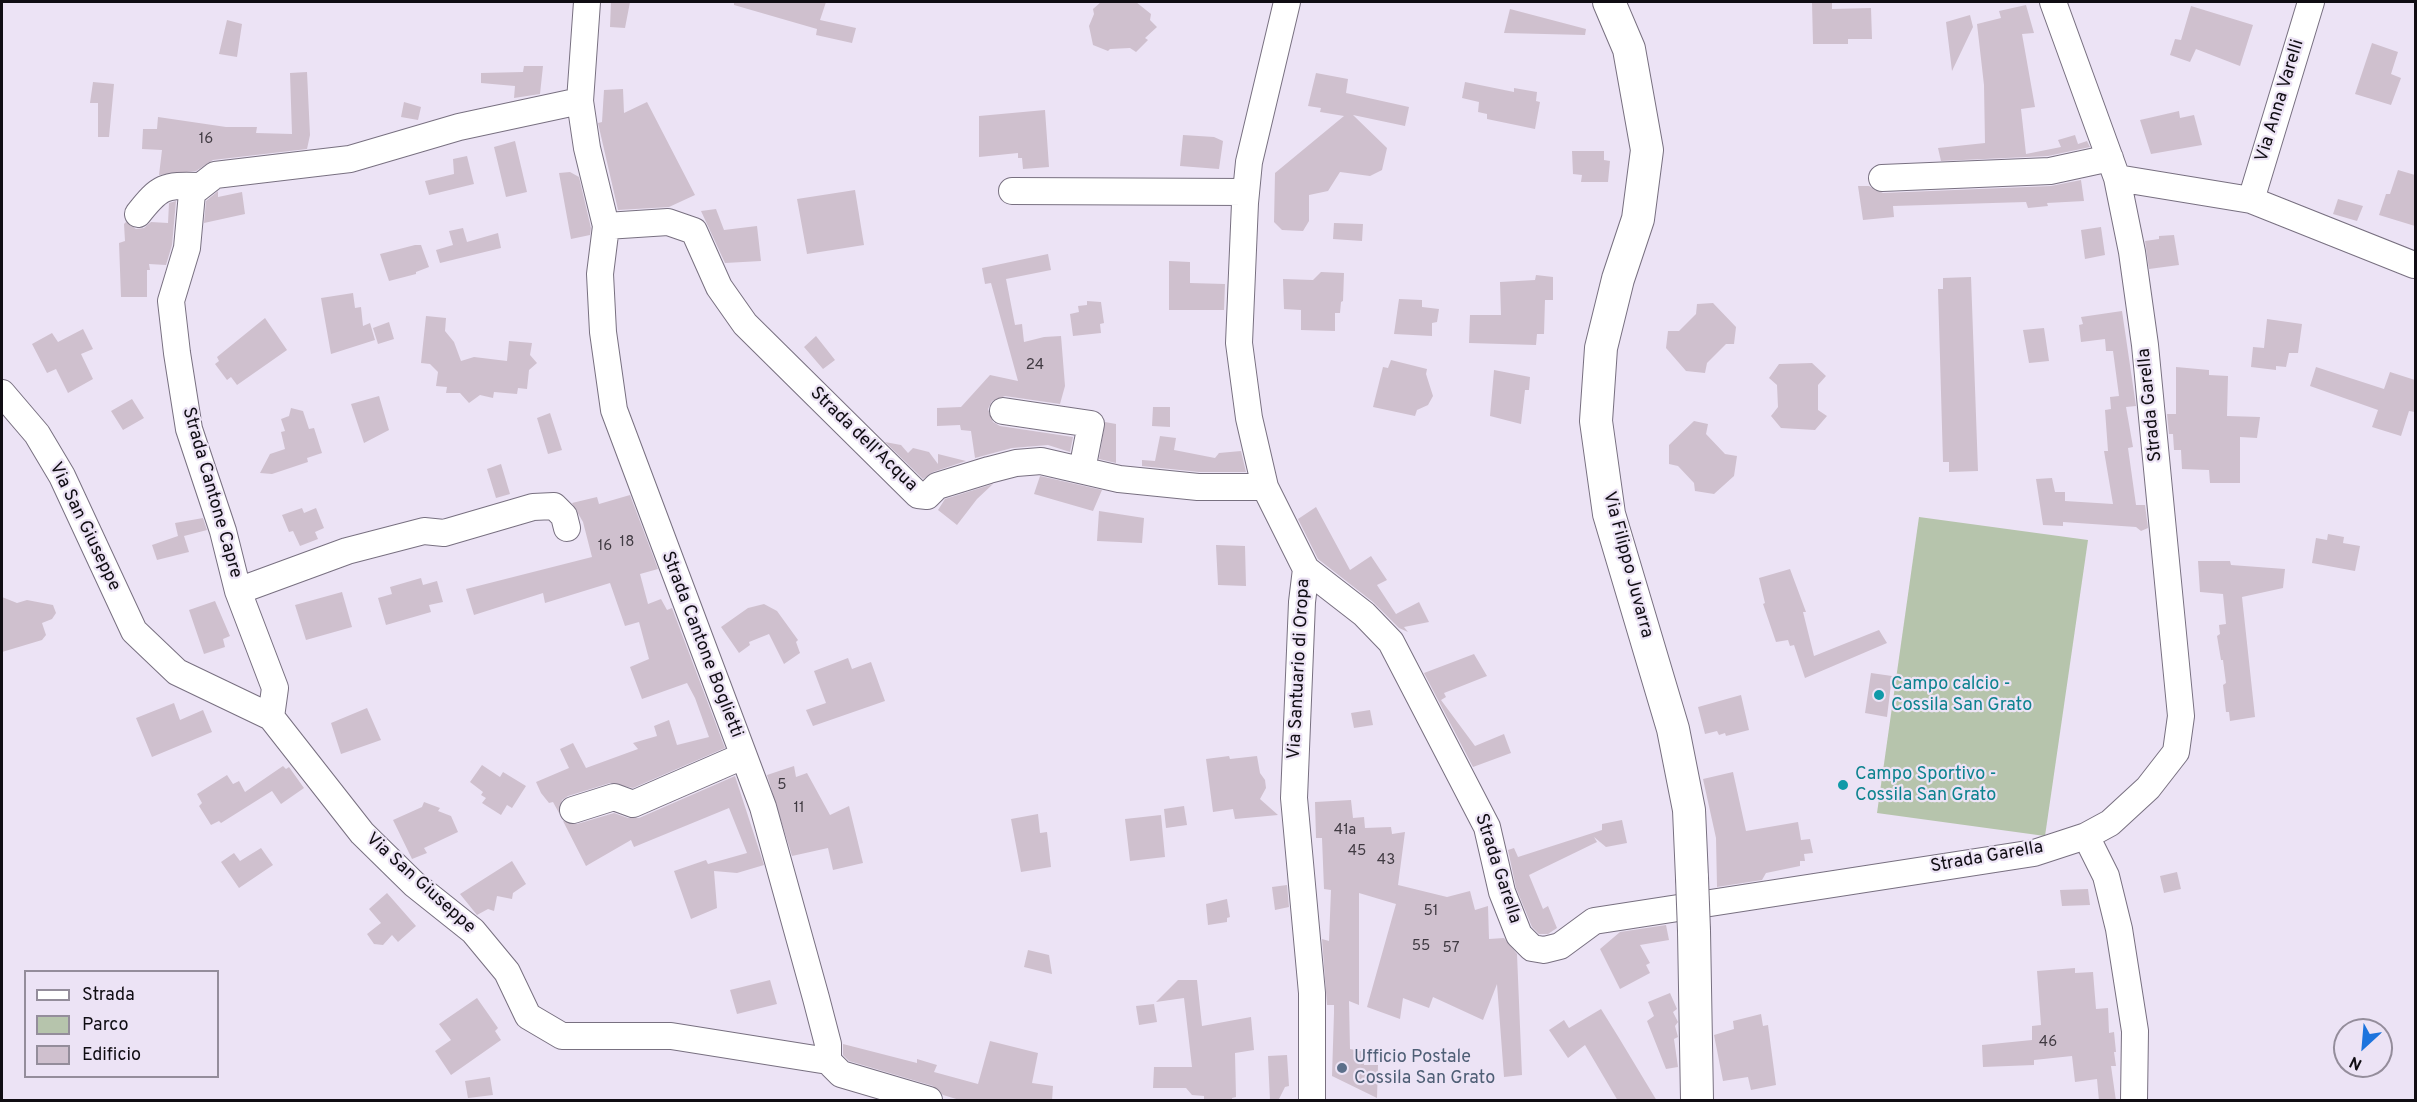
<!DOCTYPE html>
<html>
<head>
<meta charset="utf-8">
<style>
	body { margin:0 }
	#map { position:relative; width:2417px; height:1102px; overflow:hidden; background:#ece3f5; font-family:Overpass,sans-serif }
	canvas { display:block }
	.frame { position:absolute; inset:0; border:3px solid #100d13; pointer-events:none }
	.legend { position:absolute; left:24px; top:970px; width:195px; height:108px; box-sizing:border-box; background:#ece3f5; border:2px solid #948d9b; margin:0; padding:8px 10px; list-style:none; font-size:18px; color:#100d13 }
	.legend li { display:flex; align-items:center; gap:12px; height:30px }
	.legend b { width:30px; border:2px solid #948d9b }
	.north { position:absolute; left:2333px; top:1018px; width:60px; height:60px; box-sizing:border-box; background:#ece3f5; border:2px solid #948d9b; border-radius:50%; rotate:206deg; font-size:16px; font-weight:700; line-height:24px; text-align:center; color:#100d13 }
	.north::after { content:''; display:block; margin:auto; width:21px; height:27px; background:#1d74dd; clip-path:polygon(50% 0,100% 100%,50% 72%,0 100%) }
</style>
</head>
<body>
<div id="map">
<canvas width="2417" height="1102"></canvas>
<div class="frame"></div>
<ul class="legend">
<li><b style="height:8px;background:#fff"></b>Strada</li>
<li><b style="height:16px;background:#b6c4ac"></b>Parco</li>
<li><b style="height:16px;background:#cfc0ce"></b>Edificio</li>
</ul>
<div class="north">N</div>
</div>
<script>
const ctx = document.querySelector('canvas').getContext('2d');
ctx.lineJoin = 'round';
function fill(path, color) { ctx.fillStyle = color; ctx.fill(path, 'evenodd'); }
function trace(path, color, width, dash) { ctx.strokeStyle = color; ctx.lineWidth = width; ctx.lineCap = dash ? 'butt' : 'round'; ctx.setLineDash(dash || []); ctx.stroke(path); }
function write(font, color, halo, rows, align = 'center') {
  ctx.font = font + ' Overpass,sans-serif'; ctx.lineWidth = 4.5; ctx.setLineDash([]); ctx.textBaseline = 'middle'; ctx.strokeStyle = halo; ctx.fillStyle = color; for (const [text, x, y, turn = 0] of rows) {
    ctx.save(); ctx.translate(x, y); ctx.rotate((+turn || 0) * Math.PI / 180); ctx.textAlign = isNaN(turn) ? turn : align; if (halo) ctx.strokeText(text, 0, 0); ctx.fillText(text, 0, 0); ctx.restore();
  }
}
const green = new Path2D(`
	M1919,517l169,23 -43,296 -168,-23z`);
const building = new Path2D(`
	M611,2h19l-5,26 -15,-1z
	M734,2h92l-6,18 36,8 -4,15 -36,-8 1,-6 -83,-24z
	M1101,2h35l15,12 -1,6 7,7 -12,11 3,2 -12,12 -6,-4 -20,1 -2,2 -15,-6 -4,-19 5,-12 -1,-5z
	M1812,2h20v7l39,-1 1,31h-24v5h-35z
	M2026,5l8,28 -12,1 13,73 -14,2 5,45 35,-7 -3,-7 17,-5 3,9 9,-3 3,6 -42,9 -107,5 -3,-13 47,-5 -1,-58 -7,-61 24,-6 -2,-7z
	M2191,6l62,19 -13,41 -44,-17 -6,13 -20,-7 5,-16 6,1z
	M1510,9l76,20 -1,6 -81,-2z
	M1970,15l3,12 -21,44 -6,-49z
	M227,20l15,4 -5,33 -18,-3z
	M2372,43l26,9 -7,22 10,4 -10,27 -36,-11z
	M524,66h19l-3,28 -26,4 1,-12 -34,-3v-10l42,-1z
	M307,72l3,63 -3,14 -94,11 -17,11 -37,4 3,-25 -20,-1 1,-20h14l1,-12 68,10h31l-1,6 36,1 -2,-61z
	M1316,73l32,6 -2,14 63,14 -4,19 -52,-11 34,33 -5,22 -12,6 -30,-4 -12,19 -19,4v26l-6,10 -21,-1 -8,-8 1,-49 69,-57 -24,-4 1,-4 -13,-2z
	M93,82l21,2 -5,53h-11v-34h-8z
	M1465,82l49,10v-4l23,4 -1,9 4,1 -5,27 -48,-10v-5l-9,-2 1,-10 -17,-4z
	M623,89l1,24 23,-11 48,93 -26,12 -51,3 -20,-87 4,-1 2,-32z
	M404,102l17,5 -3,13 -17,-3z
	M1045,110l4,57 -26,2 -1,-11h-4v-5l-39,4v-41z
	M2179,111l1,7 14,-3 8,30 -51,9 -11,-34z
	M1183,135l31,2 9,4 -4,28 -39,-3z
	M515,141l12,51 -21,5 -12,-50z
	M1572,151h32v9l6,1 -2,21h-27l1,-7 -9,-1z
	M467,156l7,28 -45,11 -4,-14 29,-7 -1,-15z
	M2398,170l17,5v51l-36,-11 7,-21h4z
	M570,172l9,5 12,51 -1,7 -19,4 -12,-66z
	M2081,180l3,21 -37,2 1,3 -20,2 -2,-6 -133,4 1,11 -31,3 -5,-34h11l14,7 168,-7z
	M855,190l9,55 -57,9 -10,-55z
	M218,191v6l24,-5 3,22 -41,9 2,-22z
	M2338,199l25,7 -6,15 -24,-7z
	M176,201l-4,44 -6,20 -17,-1 1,6h-3v27h-26l-2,-54 6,-2 -1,-17 2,-2 10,7 8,-1 7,-6 17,1 1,-20z
	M716,209l8,21 33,-4 4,35 -36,2 -24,-52z
	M1334,223l29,1 -1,17 -29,-2z
	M2101,227l4,28 -20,4 -4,-29z
	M463,228l4,14 31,-9 3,15 -61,15 -4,-13 17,-5 -4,-14z
	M2174,235l5,30 -30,4 -4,-28 14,-2v-3z
	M415,245h6l8,22 -13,5v2l-27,7 -9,-27z
	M1048,254l3,16 -45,9 9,46 7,-1 2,18 20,-5 17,-1 4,50 -5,18 -55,-8 -13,5 -4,8 5,13 7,4 73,11 -3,15 -22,-7 -36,3 -37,10 -4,-27 -10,-1 -1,-5 -23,1v-18l24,-1 29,-32 28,6 -27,-98 -6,1 -3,-16z
	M1169,261l21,1v21l35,1 -1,26h-55z
	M1321,272l23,1 -1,28 -2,1 -1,11h-5v18l-34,-1v-20l-17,-1 -1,-30 30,1z
	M1536,275l17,2v23h-8l-1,34h-7l-1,11 -67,-2 1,-28h31l-1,-33 35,-2z
	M1971,277l7,194 -29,1v-10h-6l-5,-173h5v-11z
	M353,293l2,15 6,-1 2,19 7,-3 5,17 -44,14 -10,-56z
	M1399,299l23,1v7l17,2 -2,13 -5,1v13l-38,-2z
	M1087,301l14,1 3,21 -4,1 1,9 -28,3 -3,-22 9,-2 -1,-6 9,-1z
	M1713,303l23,24 -2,17h-8l-19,19 -2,10 -19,-2 -20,-23 2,-17h11l17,-17 1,-10z
	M2122,311l14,95 -10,1 7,40 -5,1 8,57h9l3,23 -7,3 -5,-4 -73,-5v4l-20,-1 -7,-46 16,-1 3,14h10v9l48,3 -9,-53h4l-3,-41 6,-1 -1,-12 9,-1 -6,-45h-7l-1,-12 -24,3 -2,-17 4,-1 -2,-7z
	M426,316l20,2 -1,13 9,11 7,19 13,-4 33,4 2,-20 23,2 -2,12 7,8 -8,7 -2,19 -9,-1 -1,6 -23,-2 -1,6 -13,-3 -11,8 -9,-10h-14l1,-6 -11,-1 2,-14 -8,-8 -9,-1z
	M265,318l22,32 -50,35 -6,-8 -4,3 -12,-16 4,-3 -2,-4z
	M2267,319l35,5 -4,29h-9l-3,14 -10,-1v4l-25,-3 2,-20 11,1z
	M389,322l5,17 -16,5 -5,-16z
	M2044,328l5,33 -20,2 -6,-33z
	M83,329l10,20 -12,5 12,25 -25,14 -12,-24 -9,4 -15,-29 20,-11 6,9z
	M816,336l19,24 -12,9 -19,-22z
	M1391,360l36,9 -1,5 7,22 -5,9 -11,5 -2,6 -42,-9 10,-40 5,1z
	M1812,363l14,13 -8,9v25l9,6 -12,14 -34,-2 -10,-12 7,-9 -1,-22 -8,-7 10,-14z
	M2176,367l33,3v5l19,1 -1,40 33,1 -3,21 -17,-1v46h-30l-1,-13 -27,-1 -1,-19h-7l-1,-16h-4l-2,-20h9z
	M2316,367l68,22 6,-17 25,8v32l-6,-1 -8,25 -29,-9 6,-17 -68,-24z
	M1494,370l36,7 -1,13h-4l-4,34 -31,-8z
	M379,396l10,34 -25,13 -13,-39z
	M132,399l12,19 -21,12 -12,-19z
	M1153,407h17v20l-18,-1z
	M291,408l12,3 6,18 5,-1 8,25 -15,5 1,4 -36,12 -12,-1 10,-19 15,-5 -4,-17 4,-1 -4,-12 8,-3z
	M550,413l12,37 -14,4 -11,-36z
	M1694,421l14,3 -2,10 19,20 12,2 -3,20 -20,18 -19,-3 -1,-8 -16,-17 -9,-2v-19z
	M1105,422l11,2v39l-17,-4z
	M1160,436l16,2 -2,12 41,8 4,-5 22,-2 5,21h-47l-57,-6v-6l13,1z
	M885,442l16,3 7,8 5,-5 16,4 9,12v-10l28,7 -33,11 -10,7z
	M501,464l9,30 -14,4 -9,-29z
	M1040,476l62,14 -9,21 -59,-17z
	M993,484l-16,15 -20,26 -19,-15 7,-11z
	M630,495l28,74 -18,5 8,30 13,-5 6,11 5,-2 53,140 -92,40 -23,-5 -42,13 -6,4 -3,13 -6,-11 -4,1 -8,-10 -5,-11 33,-14 -9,-19 13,-6 13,25 52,-19 -5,-6 24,-7 -3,-10 15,-6 8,25 32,-8 -14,-39 -8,-15 -45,16 -12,-32 19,-8 -10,-37 -14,4 -15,-43 -65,20 -2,-10 -69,22 -8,-26 126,-32 -9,-35 -11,-19 25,-6 2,7z
	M1316,507l34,63 21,-14 16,24 -10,5 19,29 23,-12 10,20 -25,5 4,5 -9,-4 -26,-26 -55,-43 -20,-40z
	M302,508l2,5 12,-5 8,20 -9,4 3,7 -18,7 -7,-15 -4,1 -7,-17z
	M1099,511l45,7 -2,25 -45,-2z
	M203,518l4,12 -23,6 5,16 -32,8 -5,-15 26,-9 -3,-13z
	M2328,534l16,3 -1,6 17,3 -5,25 -43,-8 4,-25 11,2z
	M1216,545l29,1 1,40 -28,-1z
	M2198,561h32l1,4 54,4 -2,19 -41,9 13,120 -25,4 -1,-9h-3l-3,-27 3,-2 -3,-23h-2l-4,-24 3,-2 -1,-9 7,-1 -3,-30 -23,-2z
	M1790,569l16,43h-3l11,44 65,-26 8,13 -82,35 -11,-33 -4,1 -2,-6 -12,2 -13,-38 2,-1 -6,-25z
	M421,578l2,7 14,-4 6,21 -14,3 2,7 -45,13 -8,-27 14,-4 -2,-7z
	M342,592l10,35 -46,13 -11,-35z
	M2,597l15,6 10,-3 26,5 3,8 -4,6 -10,4 4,12 -4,5 -40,12z
	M215,601l15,35 -7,3 2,8 -21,7 -15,-44z
	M764,604l13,7 21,29 -2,2 4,11 -16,11 -15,-30 -20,8 1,3 -11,8 -18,-26 27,-19z
	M1474,654l13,22 -43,17 2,4 -5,3 34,46 29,-12 7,19 -38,14 -49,-94z
	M848,658l4,11 19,-7 14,39 -72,25 -7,-16 20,-7 -12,-32z
	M1871,673l21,3 -5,41 -22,-4z
	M1741,695l8,35 -23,6 -1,-3 -6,2 -2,-4 -12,3 -7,-27z
	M174,703l6,17 23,-10 9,22 -60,25 -16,-39z
	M367,708l14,32 -40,14 -10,-31z
	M1370,710l3,15 -19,3 -3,-15z
	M1229,756l1,3 27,-3 3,17 5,7 1,8 -6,11 18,16 -43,4 -2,-10 -20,3 -7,-53z
	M482,765l18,12 3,-5 23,14 -14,22 -5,-3 -6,10 -19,-12 4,-5 -5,-3 2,-3 -13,-10z
	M283,766l3,3 3,-2 15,21 -23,16 -9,-13 -51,32 -2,-2 -8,4 -12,-19 3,-3 -5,-9 30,-19 6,9 6,-3 6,11z
	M794,766l2,11 11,-4 23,42 19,-9 14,57 -30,7 -5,-22 -36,8 -25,-81z
	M1733,772l13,59 52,-9 3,18 9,-1 3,14 -9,1 1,7h-5v5l-34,7 -4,7 -45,7 -1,-49 -13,-59z
	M735,776l29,89 -27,8 -23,-2 3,37 -26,11 -17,-48 32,-11 2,4 39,-11 -18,-45 -95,39 -3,-7 -45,26 -23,-45 14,3 37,-11 14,5h11z
	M1351,800l2,18 11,-1 1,11 26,-1 1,7 13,-2 -7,53 49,12 23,-6 5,19 13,-4 1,33 15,-1 13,16 5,121 -18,2 -7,-93 -14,36 -50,-23 -4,11 -26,-10 -3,21 -33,-12 29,-103 -37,-11v112l-10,-4 1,48 15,3 -1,13h14l-1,33 -45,-22 2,-63v-8h-7l-5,-66 7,2 2,-51 -7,-1 -2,-51h-6l-1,-36z
	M424,802l16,6 -2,3 13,5 7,16 -34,16 3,5 -15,6 -19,-39 29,-13z
	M1184,806l3,19 -21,3 -2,-19z
	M1038,814l2,19 7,-1 4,35 -30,5 -10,-53z
	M1161,815l4,42 -35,4 -5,-42z
	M1622,820l5,23 -21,4 -12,-10 3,5 -68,33 14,34 5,-3 9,22 -9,6h-9l-7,-7 -16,-39 -8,-38 6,-2 4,9 84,-27v-6z
	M261,848l12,17 -34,23 -18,-26 13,-9 6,8z
	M512,861l14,23 -13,9 -1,6 -15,-3 -3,15 -6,-2 -11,6 -17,-21z
	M2177,872l4,17 -17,4 -4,-17z
	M1287,885l2,22 -14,3 -3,-23z
	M2088,889l2,16 -28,1 -2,-16z
	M387,893l29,33 -18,16 -6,-7 -9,10 -9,-1 -7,-10 14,-11 -12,-14z
	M1227,899l3,18 -3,1v4l-19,3 -2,-21z
	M1666,925l3,15 -29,5 10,18 -4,2 4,8 -30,16 -20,-40 20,-17z
	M1028,950l21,5 3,19 -28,-7z
	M2075,968v5l18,-1 3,37 12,-1 1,25 5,-1 2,20h-2l2,14h-5l5,35h-17l-2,-22 -22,3 -3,-26 -38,4v5l-51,2 -1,-22 50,-5v-14l9,-1 -4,-54z
	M770,980l7,24 -40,10 -7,-24z
	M1178,980h19l5,46 49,-9 3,33 -19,3 1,44 -4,1v3h-28v-5l-12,-1 -6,-7h-33l1,-21h38l-8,-69 -28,4z
	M1670,993l7,16 -4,3 5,10 -3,4 3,11 -4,2 4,28 -12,2 -19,-48 7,-5 -6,-14z
	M477,998l21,30 -3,3 6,9 -50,35 -16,-24 16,-11 -12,-16z
	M1154,1004l3,18 -18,3 -3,-19z
	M1601,1009l18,29 38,63h-39l-33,-56 -17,13 -19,-28 15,-10 5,8z
	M1761,1014l2,12 5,-1 8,60 -25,5 -3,-13 -25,4 -9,-46 20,-6 -1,-8z
	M990,1041l48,12 -6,30 21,3 -1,15h-89l-20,-6 -10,-9 -84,-25 -6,-6v-11l74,19v-4l20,6 -3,7 44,12z
	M1287,1055l2,31 -4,1 -7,14h-8l-2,-45z
	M490,1077l3,18 -25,3 -3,-17z`);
const minor = new Path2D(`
	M587,2l-7,99 7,47 19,78 -6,48 3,58 11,78 149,397 53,191 12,46v17
	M1287,2l-38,160 -4,41 -6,140 10,75 16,69 41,82 -4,33 -8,196 18,195v107
	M1882,178l168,-7 60,-13
	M2117,178l134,22 163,65
	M1012,191l234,1
	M2251,200l60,-198
	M138,214c22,-28 26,-29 61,-28
	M606,226l62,-4 26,9 25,56 26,37 173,171 9,1 10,-10 52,-16 27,-7 25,-2 78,18 79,8h67
	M2,393l35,41 25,42 72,155 43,41 94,45 91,116 52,51 59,47 34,41 21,44 34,20h109l157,25 13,13 88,26
	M1003,411l88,13 -9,46
	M1306,569l58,45 27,28 96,185 15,65 17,43 13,13 12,2 16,-4 34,-25 440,-68 52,-17 24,-13 38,-35 28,-36 5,-36 -36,-371 -13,-93 -15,-74 -64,-176
	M238,591l109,-40 77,-20 20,2 89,-26 21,-1 10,10 3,12
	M271,717l4,-29 -37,-97 -15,-60 -34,-102 -12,-76 -6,-52 16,-53 5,-55 23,-18 135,-16 109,-32 121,-26
	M573,810l41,-13 19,7 110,-48
	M2086,836l20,40 13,53 16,102 -1,69`);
const major = new Path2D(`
	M1609,2l20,47 18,101 -9,69 -20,60 -17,69 -5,73 13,93 64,215 16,81 3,68
	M1694,931l3,169`);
const majorBridge = new Path2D(`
	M1692,878l2,53`);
const markers = [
	[1879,695,6,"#0f9aa8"],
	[1843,785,6,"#0f9aa8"],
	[1342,1068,6,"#5c6f8a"]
];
const numberNames = [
	["16",206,140],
	["24",1035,366],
	["18",627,543],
	["16",605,547],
	["5",782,786],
	["11",799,809],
	["41a",1345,831],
	["45",1357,852],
	["43",1386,861],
	["51",1431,912],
	["55",1421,947],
	["57",1451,949],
	["46",2048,1043]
];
const streetNames = [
	["Via Anna Varelli",2281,101,-73],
	["Strada Garella",2151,405,-96],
	["Strada dell'Acqua",863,440,44],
	["Strada Cantone Capre",211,493,74],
	["Via San Giuseppe",84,527,64],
	["Via Filippo Juvarra",1627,565,75],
	["Strada Cantone Boglietti",701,645,69],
	["Via Santuario di Oropa",1300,669,-87],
	["Strada Garella",1987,858,-10],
	["Strada Garella",1497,869,72],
	["Via San Giuseppe",420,884,42]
];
const cultureNames = [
	["Campo calcio -",1891,685],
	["Cossila San Grato",1891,706],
	["Campo Sportivo -",1855,775],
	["Cossila San Grato",1855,796]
];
const serviceNames = [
	["Ufficio Postale",1354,1058],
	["Cossila San Grato",1354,1079]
];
fill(green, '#b6c4ac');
fill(building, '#cfc0ce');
trace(minor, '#787080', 28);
trace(major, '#787080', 34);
trace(minor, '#fff', 26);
trace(major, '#fff', 32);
trace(majorBridge, '#787080', 34, []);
trace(majorBridge, '#fff', 32);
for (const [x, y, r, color] of markers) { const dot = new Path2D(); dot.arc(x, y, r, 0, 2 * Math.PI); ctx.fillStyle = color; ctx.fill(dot); trace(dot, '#ece3f5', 2); }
write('15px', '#403a42', null, numberNames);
write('18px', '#100d13', '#ece3f5', streetNames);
write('18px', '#0d838f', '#ece3f5', cultureNames, 'left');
write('18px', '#4e5e75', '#ece3f5', serviceNames, 'left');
</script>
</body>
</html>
